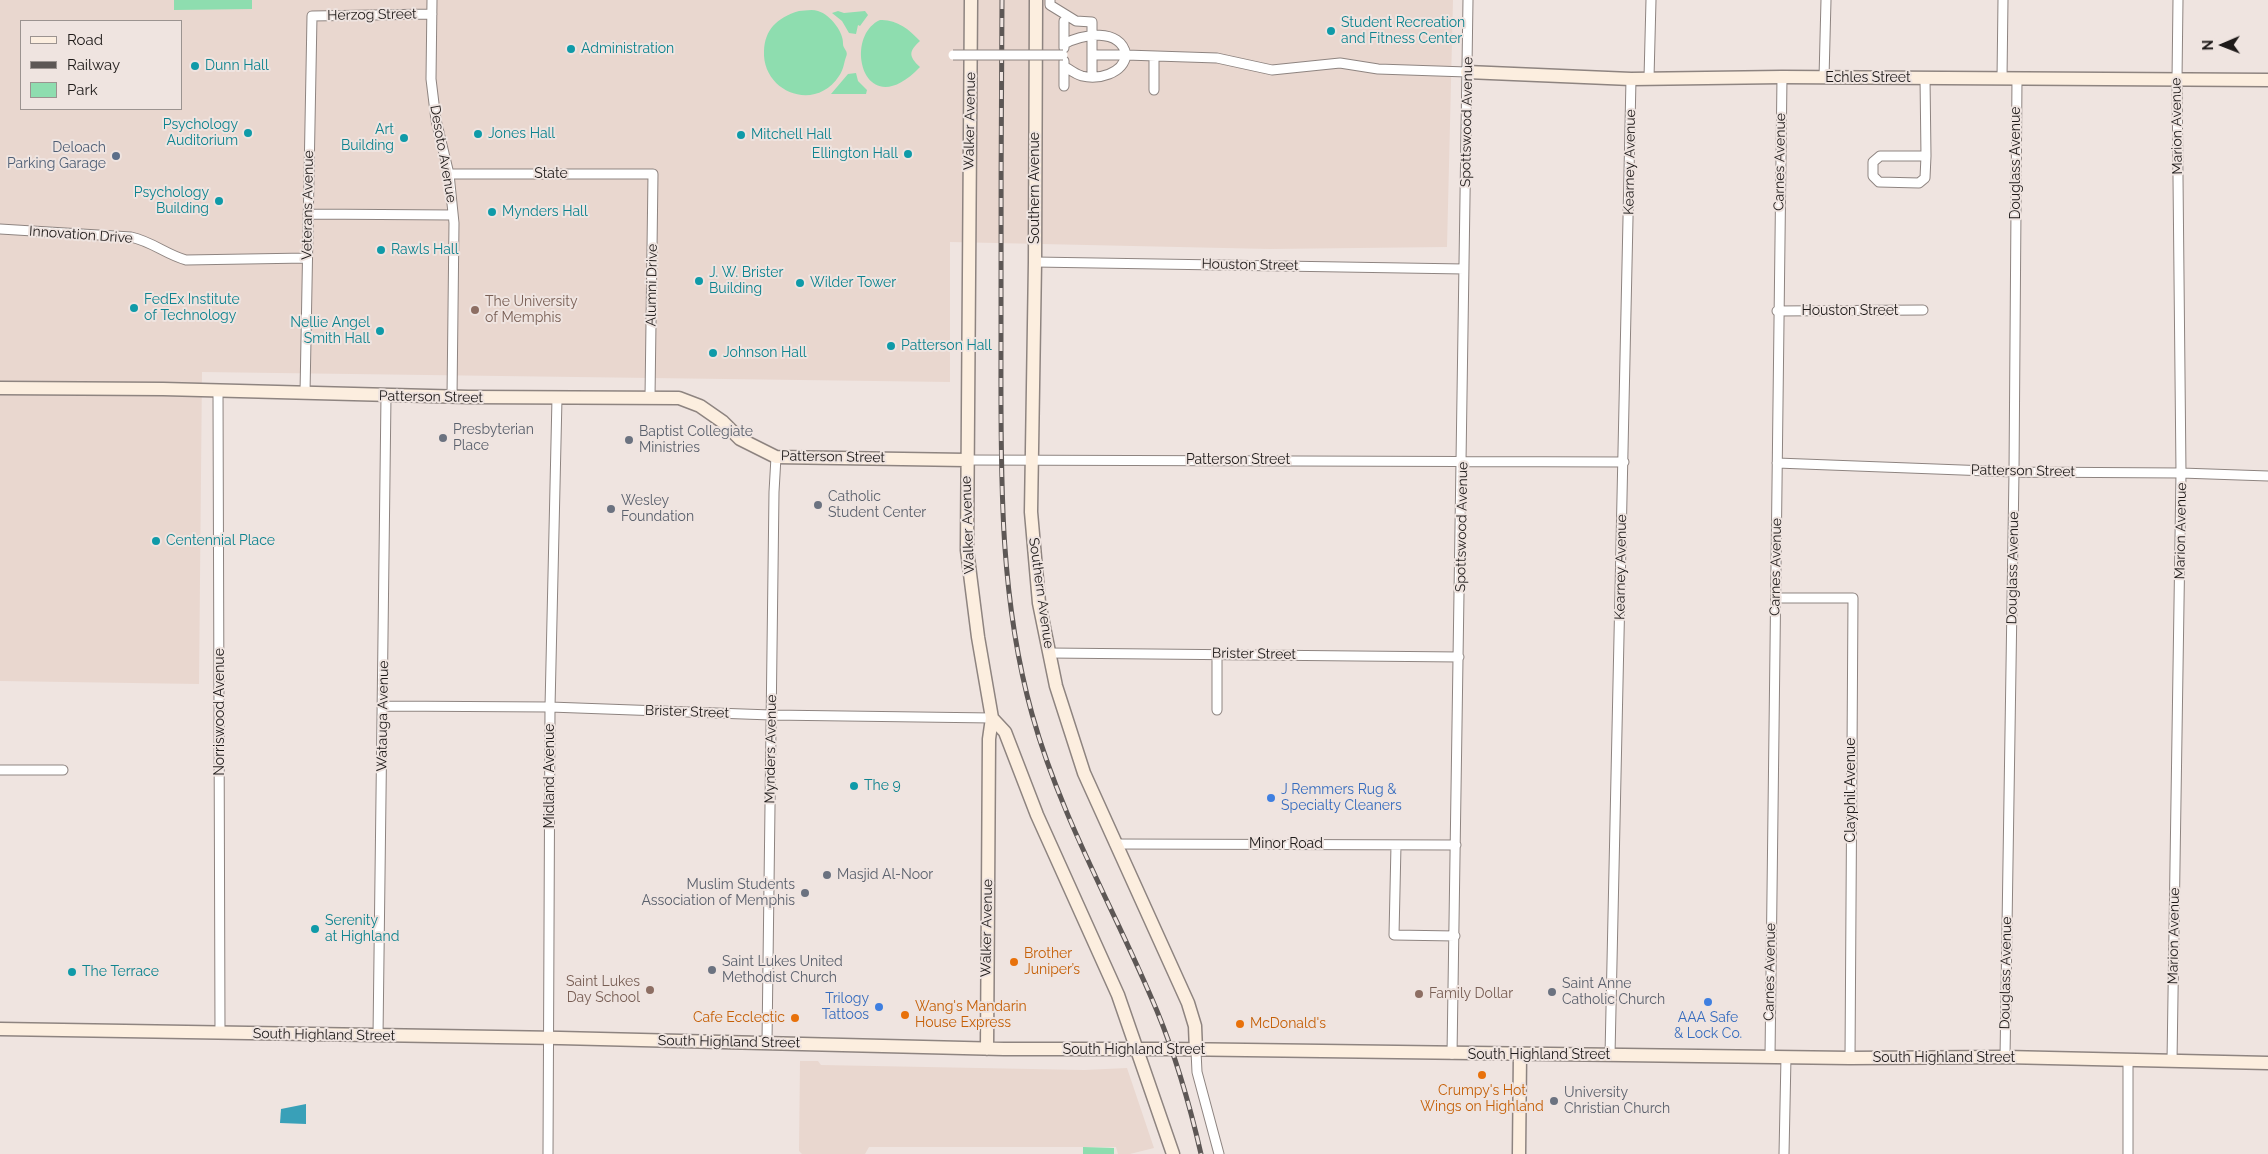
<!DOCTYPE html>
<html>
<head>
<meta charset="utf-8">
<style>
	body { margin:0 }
	#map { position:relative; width:2268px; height:1154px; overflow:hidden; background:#efe4e0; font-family:Raleway,sans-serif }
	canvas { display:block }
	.legend { position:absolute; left:20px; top:20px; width:162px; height:90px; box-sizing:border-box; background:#efe4e0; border:1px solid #9b9390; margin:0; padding:6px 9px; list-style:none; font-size:15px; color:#1e1a19 }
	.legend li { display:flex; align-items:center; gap:10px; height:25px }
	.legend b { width:25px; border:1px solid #9b9390 }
	.north { position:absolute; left:2198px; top:20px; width:50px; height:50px; -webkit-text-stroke:4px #efe4e0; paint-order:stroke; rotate:269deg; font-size:14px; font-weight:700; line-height:20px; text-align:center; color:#1e1a19 }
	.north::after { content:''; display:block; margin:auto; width:18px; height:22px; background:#1e1a19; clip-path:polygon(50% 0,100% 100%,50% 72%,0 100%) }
</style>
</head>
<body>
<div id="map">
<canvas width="2268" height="1154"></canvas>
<ul class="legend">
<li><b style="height:6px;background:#fceedf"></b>Road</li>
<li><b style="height:6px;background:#5d5755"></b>Railway</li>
<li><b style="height:14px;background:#8eddaf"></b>Park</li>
</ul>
<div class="north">N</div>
</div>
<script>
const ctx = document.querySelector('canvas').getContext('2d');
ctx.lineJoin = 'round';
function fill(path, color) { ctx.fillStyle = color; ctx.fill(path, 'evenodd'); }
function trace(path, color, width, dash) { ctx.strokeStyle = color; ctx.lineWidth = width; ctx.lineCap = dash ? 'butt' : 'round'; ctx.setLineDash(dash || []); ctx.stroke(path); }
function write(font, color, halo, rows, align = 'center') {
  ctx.font = font + ' Raleway,sans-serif'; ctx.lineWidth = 4; ctx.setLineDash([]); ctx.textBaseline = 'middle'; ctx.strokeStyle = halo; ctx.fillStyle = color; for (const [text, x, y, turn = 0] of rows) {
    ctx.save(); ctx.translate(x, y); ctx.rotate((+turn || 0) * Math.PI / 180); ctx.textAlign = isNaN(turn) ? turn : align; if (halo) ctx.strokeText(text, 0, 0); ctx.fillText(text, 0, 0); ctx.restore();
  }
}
const built = new Path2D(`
	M0,0h1453l-6,247 -177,2 -320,-7v140l-748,-10 -3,312 -199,-3zM21,21h160v88h-160z
	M800,1061h18l3,4 263,5 43,-2 27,80 -24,6h-12l-2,-7h-247l-4,7h-63l-3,-3z`);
const green = new Path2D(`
	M174,0h78v9l-78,1z
	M799,11c5,0 13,-2 19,0 13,4 26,22 25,33 0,5 6,7 3,13 -2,5 -2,12 -7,19 -24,37 -77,16 -75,-25 1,-21 12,-33 35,-40z
	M838,11l6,2 21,-2 3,4 -8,11 -2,-1 -2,9 -7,-1 -7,-12 -10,-8z
	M880,20c16,-1 29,9 40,21 -11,10 -12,15 0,26 -56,59 -78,-30 -40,-47z
	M856,73l2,8 9,9 -1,4h-35l17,-20z
	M1083,1147l31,1v6h-31z`);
const water = new Path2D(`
	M306,1104v20l-26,-1 1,-14z`);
const street = new Path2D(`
	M432,0l-1,79 5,41 13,54 5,49 -2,174
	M1050,0v5l26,16 16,1v55
	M1064,44c17,-10 57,-17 62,11h-34
	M1064,48v-27
	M1064,61v25
	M1064,66c5,3 11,8 18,10 16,4 41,-2 44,-21l91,3 55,12 68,-7 38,6 89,3
	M1649,78l2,-78
	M1824,78l2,-78
	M1925,78l1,78h-46l-7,6v14l6,6 40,1 6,-5 1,-22
	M2002,78l1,-78
	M1154,90v-34
	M449,174h204l-3,223
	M308,214l145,1
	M0,229l131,8c22,5 34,17 55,23l121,-2
	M1035,262l429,7
	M1777,311l146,-1
	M218,391l2,642
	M305,393l7,-377 120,-2
	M966,460l658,2
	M1777,463l237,9 167,1 87,3
	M1776,598h77l-3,460
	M1049,653l410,4
	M383,706l167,1 221,8 221,3
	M1217,710v-56
	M0,770h63
	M1115,844l341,1
	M1396,845l-2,90 61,1
	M378,1036l8,-640
	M767,1042l7,-550 2,-35
	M1196,1051l1,21 22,82
	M1452,1054l16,-1054
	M1610,1055l21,-976
	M1770,1056l12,-979
	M2005,1057l9,-585 3,-394
	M2128,1060v94
	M2172,1061l9,-588 -4,-394 1,-79
	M548,1154l2,-447 7,-309
	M1784,1154l2,-97`);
const secondary = new Path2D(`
	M971,0l-4,550 11,87 14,81 -3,21 -2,310
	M1036,0l-1,262 -4,250 8,91 17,83 28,87 104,230 7,23 1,25
	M1467,72l164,7 151,-2 486,3
	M0,388l163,1 305,8 211,1 21,8 23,16 17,17 36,18 190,3
	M992,718l13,14 32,83 81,180 55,159
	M0,1029l560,9 444,11h167l679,9 155,-1 263,6
	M1519,1154l1,-100`);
const rail = new Path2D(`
	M1002,0c-1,114 -1,227 -1,341 0,126 -3,251 31,373 29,105 84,198 125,297 19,46 33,95 44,143`);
const streetBridge = new Path2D(`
	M953,55h110`);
const markers = [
	[1331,31,5,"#0f9aa8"],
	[571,49,5,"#0f9aa8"],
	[195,66,5,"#0f9aa8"],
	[248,133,5,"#0f9aa8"],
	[478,134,5,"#0f9aa8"],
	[741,135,5,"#0f9aa8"],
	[404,138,5,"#0f9aa8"],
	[908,154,5,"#0f9aa8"],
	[116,156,5,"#5c6f8a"],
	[219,201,5,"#0f9aa8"],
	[492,212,5,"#0f9aa8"],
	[381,250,5,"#0f9aa8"],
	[699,281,5,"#0f9aa8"],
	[800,283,5,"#0f9aa8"],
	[134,308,5,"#0f9aa8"],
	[475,310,5,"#8d6e63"],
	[380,331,5,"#0f9aa8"],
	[891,346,5,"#0f9aa8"],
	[713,353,5,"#0f9aa8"],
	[443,438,5,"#6b7280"],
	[629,440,5,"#6b7280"],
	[818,505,5,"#6b7280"],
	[611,509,5,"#6b7280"],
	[156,541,5,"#0f9aa8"],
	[854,786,5,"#0f9aa8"],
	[1271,798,5,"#3f7fe0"],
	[827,875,5,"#6b7280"],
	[805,893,5,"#6b7280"],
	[315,929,5,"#0f9aa8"],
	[1014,962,5,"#e8710a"],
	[712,970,5,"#6b7280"],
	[72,972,5,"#0f9aa8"],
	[650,990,5,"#8d6e63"],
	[1552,992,5,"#6b7280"],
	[1419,994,5,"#8d6e63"],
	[1708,1002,5,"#3f7fe0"],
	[879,1007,5,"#3f7fe0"],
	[905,1015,5,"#e8710a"],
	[795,1018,5,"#e8710a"],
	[1240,1024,5,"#e8710a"],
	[1482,1075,5,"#e8710a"],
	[1554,1101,5,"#6b7280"]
];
const streetNames = [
	["Herzog Street",372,15,-1],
	["Echles Street",1868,78],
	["Walker Avenue",970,121,-89],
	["Spottswood Avenue",1467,122,-89],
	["Marion Avenue",2177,126,-91],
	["Desoto Avenue",443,154,80],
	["Kearney Avenue",1630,162,-89],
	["Carnes Avenue",1780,162,-89],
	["Douglass Avenue",2016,163,-90],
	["State",551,174],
	["Southern Avenue",1035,188,-90],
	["Veterans Avenue",308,205,-89],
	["Innovation Drive",81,235,4],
	["Houston Street",1250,265,1],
	["Alumni Drive",652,285,-89],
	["Houston Street",1850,311],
	["Patterson Street",431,397,1],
	["Patterson Street",833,457,1],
	["Patterson Street",1238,460],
	["Patterson Street",2023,471,1],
	["Walker Avenue",968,525,-92],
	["Spottswood Avenue",1462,527,-89],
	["Marion Avenue",2181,531,-89],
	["Kearney Avenue",1621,567,-89],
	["Carnes Avenue",1776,567,-89],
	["Douglass Avenue",2013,568,-89],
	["Southern Avenue",1041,593,82],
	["Brister Street",1254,654,1],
	["Norriswood Avenue",220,712,-90],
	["Brister Street",687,712,2],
	["Watauga Avenue",383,716,-89],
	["Mynders Avenue",771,749,-89],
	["Midland Avenue",550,776,-90],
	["Clayphil Avenue",1851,790,-90],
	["Minor Road",1286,844],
	["Walker Avenue",987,928,-89],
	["Marion Avenue",2174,936,-89],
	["Carnes Avenue",1770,972,-89],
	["Douglass Avenue",2006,973,-89],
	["South Highland Street",324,1035,1],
	["South Highland Street",729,1042,1],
	["South Highland Street",1134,1050],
	["South Highland Street",1539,1055],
	["South Highland Street",1944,1058]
];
const cultureNames = [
	["Student Recreation",1341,23],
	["and Fitness Center",1341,39],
	["Administration",581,49],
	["Dunn Hall",205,66],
	["Psychology",238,125,"right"],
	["Auditorium",238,141,"right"],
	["Art",394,130,"right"],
	["Building",394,146,"right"],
	["Jones Hall",488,134],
	["Mitchell Hall",751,135],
	["Ellington Hall",898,154,"right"],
	["Psychology",209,193,"right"],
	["Building",209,209,"right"],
	["Mynders Hall",502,212],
	["Rawls Hall",391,250],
	["J. W. Brister",709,273],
	["Building",709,289],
	["Wilder Tower",810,283],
	["FedEx Institute",144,300],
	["of Technology",144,316],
	["Nellie Angel",370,323,"right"],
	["Smith Hall",370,339,"right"],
	["Patterson Hall",901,346],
	["Johnson Hall",723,353],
	["Centennial Place",166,541],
	["The 9",864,786],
	["Serenity",325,921],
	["at Highland",325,937],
	["The Terrace",82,972]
];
const serviceNames = [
	["Deloach",106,148],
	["Parking Garage",106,164]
];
const educationNames = [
	["The University",485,302],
	["of Memphis",485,318],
	["Saint Lukes",640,982,"right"],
	["Day School",640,998,"right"],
	["Family Dollar",1429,994]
];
const worshipNames = [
	["Presbyterian",453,430],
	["Place",453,446],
	["Baptist Collegiate",639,432],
	["Ministries",639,448],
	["Catholic",828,497],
	["Student Center",828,513],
	["Wesley",621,501],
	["Foundation",621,517],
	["Masjid Al-Noor",837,875],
	["Muslim Students",795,885,"right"],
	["Association of Memphis",795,901,"right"],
	["Saint Lukes United",722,962],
	["Methodist Church",722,978],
	["Saint Anne",1562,984],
	["Catholic Church",1562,1000],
	["University",1564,1093],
	["Christian Church",1564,1109]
];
const shopNames = [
	["J Remmers Rug &",1281,790],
	["Specialty Cleaners",1281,806],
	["Trilogy",869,999,"right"],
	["Tattoos",869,1015,"right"],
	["AAA Safe",1708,1018,"center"],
	["& Lock Co.",1708,1034,"center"]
];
const foodNames = [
	["Brother",1024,954],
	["Juniper’s",1024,970],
	["Wang's Mandarin",915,1007],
	["House Express",915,1023],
	["Cafe Ecclectic",785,1018,"right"],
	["McDonald's",1250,1024],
	["Crumpy's Hot",1482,1091,"center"],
	["Wings on Highland",1482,1107,"center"]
];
fill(built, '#e9d7cf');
fill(green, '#8eddaf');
fill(water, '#39a0b8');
trace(street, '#8e8480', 11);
trace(secondary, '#8e8480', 15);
trace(street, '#fff', 9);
trace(secondary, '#fceedf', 12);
trace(rail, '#5d5755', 5);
trace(rail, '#efe4e0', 3, [9]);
trace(streetBridge, '#8e8480', 11, []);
trace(streetBridge, '#fff', 9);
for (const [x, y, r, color] of markers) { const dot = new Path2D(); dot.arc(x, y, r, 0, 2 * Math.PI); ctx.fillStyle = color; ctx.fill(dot); trace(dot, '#efe4e0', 2); }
write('14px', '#1e1a19', '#efe4e0', streetNames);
write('14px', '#0d838f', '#efe4e0', cultureNames, 'left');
write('14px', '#4e5e75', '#efe4e0', serviceNames, 'right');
write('14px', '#785e54', '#efe4e0', educationNames, 'left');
write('14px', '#5b616d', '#efe4e0', worshipNames, 'left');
write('14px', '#366cbe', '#efe4e0', shopNames, 'left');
write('14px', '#c56008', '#efe4e0', foodNames, 'left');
</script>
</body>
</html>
